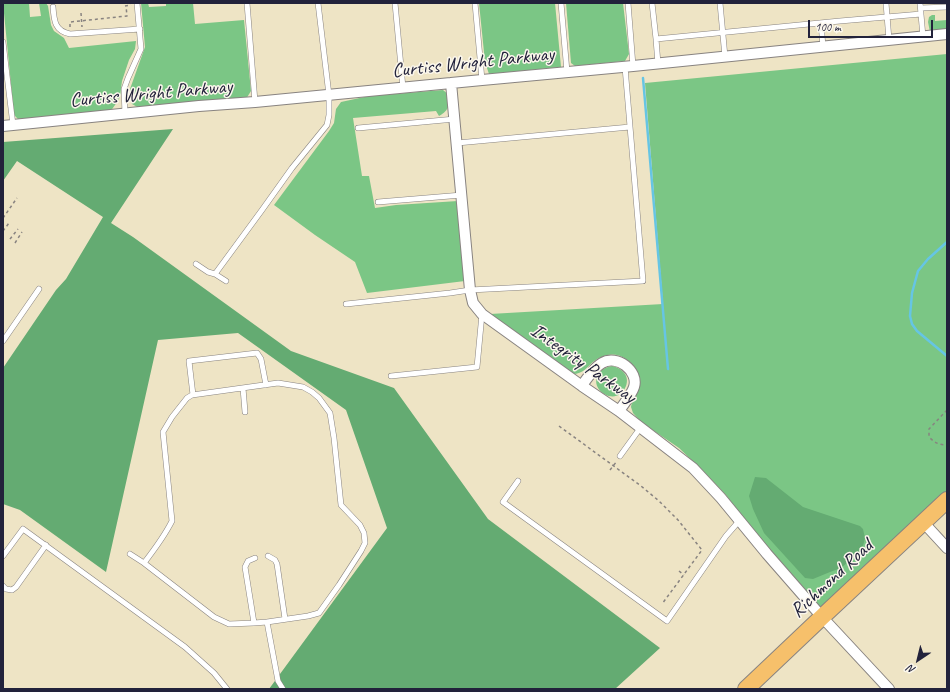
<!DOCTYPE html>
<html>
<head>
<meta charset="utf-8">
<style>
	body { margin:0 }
	#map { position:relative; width:950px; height:692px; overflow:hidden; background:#eee4c5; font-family:Caveat,sans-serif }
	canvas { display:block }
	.frame { position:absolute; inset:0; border:4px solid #22223b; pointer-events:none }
	.north { position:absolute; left:898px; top:640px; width:40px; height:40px; -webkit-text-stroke:3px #fbf7ec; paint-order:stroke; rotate:215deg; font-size:11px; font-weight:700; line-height:16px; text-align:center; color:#22223b }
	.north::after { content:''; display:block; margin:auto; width:14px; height:18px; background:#22223b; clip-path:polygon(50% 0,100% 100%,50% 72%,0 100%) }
	.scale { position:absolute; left:808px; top:20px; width:125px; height:18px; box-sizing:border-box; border:2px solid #22223b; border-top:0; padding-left:5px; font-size:12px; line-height:14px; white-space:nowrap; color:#22223b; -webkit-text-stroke:3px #fbf7ec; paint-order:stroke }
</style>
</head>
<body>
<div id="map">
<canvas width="950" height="692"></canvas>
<div class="frame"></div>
<div class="north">N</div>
<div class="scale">100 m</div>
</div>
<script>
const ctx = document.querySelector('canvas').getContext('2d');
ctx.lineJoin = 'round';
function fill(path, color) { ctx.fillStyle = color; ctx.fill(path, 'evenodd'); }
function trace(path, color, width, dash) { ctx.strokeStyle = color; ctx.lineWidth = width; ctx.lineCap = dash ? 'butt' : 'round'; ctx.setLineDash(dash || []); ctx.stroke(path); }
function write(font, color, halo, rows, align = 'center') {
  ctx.font = font + ' Caveat,sans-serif'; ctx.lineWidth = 3; ctx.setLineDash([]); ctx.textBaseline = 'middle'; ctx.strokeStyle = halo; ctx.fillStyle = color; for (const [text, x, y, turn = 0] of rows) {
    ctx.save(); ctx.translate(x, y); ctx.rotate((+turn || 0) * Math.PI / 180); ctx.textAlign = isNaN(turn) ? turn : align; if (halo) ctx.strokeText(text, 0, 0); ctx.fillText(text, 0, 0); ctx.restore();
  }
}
const green = new Path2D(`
	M3,3h26l1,14 11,-1 -2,-13h7l2,3 3,19 3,6 10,7 5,10 67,-7 -1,8 -6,11 -7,21 -2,16 -5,8 -5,7 -92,7 -4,-4z
	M141,3h7l1,4 17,-1v-3h27l2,21 49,-4 7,71 -5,8 -107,9 -7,-4 -2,-5v-10l15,-42z
	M479,3h76l6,64 -72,7 -4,-12z
	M566,3h57l6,51 -4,7 -50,5 -4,-3z
	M932,15h3v6l12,-1v12h-17l-2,-10 1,-5z
	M947,54v446l-125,117 -60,-74 -36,-48 -22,-23 -25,-24 -38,-26 -8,-9 -2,-6c3,-15 13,-26 3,-41 -2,-2 -4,-4 -7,-6 -10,-8 -23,-7 -34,2 -6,5 -10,12 -20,12l-83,-60 173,-10 -18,-221z
	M443,90l6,5c0,10 1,15 -10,21l-3,-5 -83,7 9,58h7l6,32 21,-3 62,-4 7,80 -98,12 -12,-31 -40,-27 -41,-30 55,-74 5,-8 2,-14 5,-7 28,-6z
	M612,366c10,2 18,10 14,20 -9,23 -39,3 -27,-12 3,-5 7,-7 13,-8z`);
const forest = new Path2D(`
	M173,129l-62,94 22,14 158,114 103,37 94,131 172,129 -45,41h-346l118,-161 -41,-118 -108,-77 -80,7 -52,232 -86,-62 -17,-6v-136l53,-78 10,-11 37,-62 -86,-56 -14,20v-39z
	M755,477l11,1 37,29 57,19 3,3 2,9 -3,12 -21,18 -11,4 -17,7 -8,-1 -41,-45 -11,-24 -4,-13z`);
const stream = new Path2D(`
	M643,78l25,291
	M947,242l-19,17 -10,12 -6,22 -2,23 2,8 5,7 30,25`);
const path = new Path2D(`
	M125,6l6,-1
	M81,13l1,14
	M70,27v-5l57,-6 -1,-10
	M3,218l14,-20
	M3,231l6,-8
	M10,239l8,-10
	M15,243l7,-11
	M947,410l-18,19v8c6,6 10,8 18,8
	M559,426l82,60 18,15 19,19 24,30 -40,54
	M610,470l7,-9
	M679,571l5,4`);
const service = new Path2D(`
	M247,3l8,99
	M395,3l8,85
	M475,3l7,77
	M561,3l6,69
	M628,3l5,63
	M652,3l4,36
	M720,3l5,54
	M886,3l3,37
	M920,3l3,34
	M53,7c1,14 2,24 17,27l70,-5
	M921,8l26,-1
	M821,23l2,24
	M3,42l10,83
	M658,64l-2,-25 184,-18 81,-7
	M125,114l-1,-25 4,-11 13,-29 -4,-46
	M358,128l97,-9
	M457,143l173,-16
	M378,202l84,-7
	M196,264l12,8 7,2 11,7
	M215,274l47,-64 30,-42 35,-43 2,-10v-20l-11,-92
	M346,304l104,-11 20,-3 173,-9 -18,-214
	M3,341l36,-52
	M391,376l86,-9 5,-53
	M243,388l2,24
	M193,395l-4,-34 68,-8 4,6 5,26
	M620,456l21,-29
	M518,481l-15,21 164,119 59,-85 14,-16
	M130,554l14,9 70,54 15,7 25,-1 13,-1 41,-6 11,-3 20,-28 22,-34 4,-8 -1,-10 -4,-8 -19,-20 -7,-67 -4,-25 -11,-15 -7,-6 -9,-5 -25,-4 -86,12 -5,3 -15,19 -9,15 9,89c-8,16 -18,29 -28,42
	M3,556l20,-27 162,118 29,26 13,16
	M268,556l7,4 2,4 8,55
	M3,586l3,3 6,1 4,-3 30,-42
	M267,622l11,59 5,8
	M254,623l-9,-56 3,-6 7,-3`);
const minor = new Path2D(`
	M451,83l19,207 3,13 9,11 100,72 37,25 74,57 28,30 46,56 55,63 67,72
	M3,126l196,-20 56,-4 227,-22 151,-14 314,-32
	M582,386c4,-7 13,-19 20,-23 15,-9 37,8 32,24 -2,7 -11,18 -15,24
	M923,522l24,26`);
const primary = new Path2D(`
	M746,689l76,-72 125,-117`);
const streetNames = [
	["Curtiss Wright Parkway",473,63,-6],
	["Curtiss Wright Parkway",151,94,-5],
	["Integrity Parkway",583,364,35],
	["Richmond Road",832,579,-43]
];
fill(green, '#7bc685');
fill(forest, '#64ab72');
trace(stream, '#66c5e4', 2.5);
trace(service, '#888380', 6);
trace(minor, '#888380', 12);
trace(primary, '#888380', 18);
trace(path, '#888380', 1.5, [3, 3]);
trace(service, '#fff', 5);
trace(minor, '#fff', 10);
trace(primary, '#f6c06b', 16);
write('20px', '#22223b', '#fbf7ec', streetNames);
</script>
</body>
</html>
